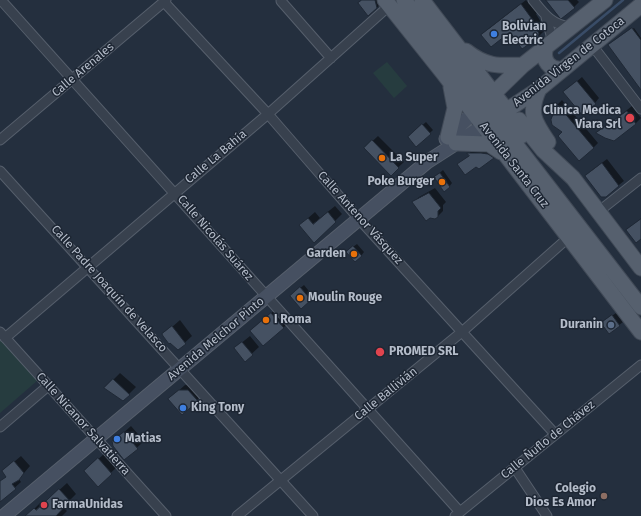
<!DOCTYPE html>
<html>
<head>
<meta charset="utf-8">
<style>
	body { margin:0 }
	canvas { display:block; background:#242f3e }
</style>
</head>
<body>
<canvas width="641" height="516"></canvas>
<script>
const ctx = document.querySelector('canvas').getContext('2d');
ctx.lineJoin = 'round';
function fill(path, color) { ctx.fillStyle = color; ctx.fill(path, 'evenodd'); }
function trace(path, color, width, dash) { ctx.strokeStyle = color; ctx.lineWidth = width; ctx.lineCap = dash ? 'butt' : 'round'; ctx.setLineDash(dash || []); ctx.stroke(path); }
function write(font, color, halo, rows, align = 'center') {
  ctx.font = font + ' "Fira Sans",sans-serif'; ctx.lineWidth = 3; ctx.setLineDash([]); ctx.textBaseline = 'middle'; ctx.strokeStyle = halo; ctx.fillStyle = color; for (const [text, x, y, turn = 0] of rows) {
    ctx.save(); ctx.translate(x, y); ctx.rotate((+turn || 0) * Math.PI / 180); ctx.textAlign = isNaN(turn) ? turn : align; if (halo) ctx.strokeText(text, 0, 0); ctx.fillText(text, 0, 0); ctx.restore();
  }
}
const green = new Path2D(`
	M387,62l20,24 -13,12 -21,-25z
	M0,338l38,42 -38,33z`);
const shadow = new Path2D(`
	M362,0h17l1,4 -3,4z
	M526,0l11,13 -1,1 8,13v4l-6,6 -28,-7 -22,-1z
	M547,0h30l2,2 -5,5z
	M634,28l7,10v45l-31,-39z
	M582,77l17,21 -4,5 -26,-15z
	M562,100l36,43 -5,5 -36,-43z
	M632,106l9,12 -5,5 -22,17 -16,-7z
	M426,122l7,8 -17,16 -7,-9z
	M378,136l26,26 -13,12 -26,-26z
	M474,148l24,4 -20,15 -20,-3 12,-9 -1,-1z
	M607,159l17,22 -19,15 -14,-25z
	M443,170l9,13 -3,4 -14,-10z
	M435,188l11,14 -3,3v6l-5,5 -24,-14 5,-5z
	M335,206l7,8 -28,28 -14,-17 15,-13 5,6z
	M357,244l7,8 -3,4 -11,-7z
	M304,285l9,11 -3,3 -16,-6z
	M278,307l12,14 -7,7 -24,-4z
	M616,313l7,9 -14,11 -3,-13z
	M180,320l12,16 -14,13 -8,-6 -6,-9z
	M250,336l9,11 -14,13 -10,-12z
	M120,373l16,14 -13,13 -18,-12z
	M185,385l9,1 8,9 -5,5 -22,-6z
	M131,426l13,15 -19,18 -12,-17z
	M106,452l12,14 -20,19 -6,-20z
	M21,456l9,10 -11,13 2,3 -21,19v-19l7,-6 2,-10z
	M67,483l9,11 -13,13 4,4 -5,5h-32v-3l11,-11 3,2z`);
const stream = new Path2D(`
	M559,53l64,-53`);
const building = new Path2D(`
	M362,0h13l2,8 -9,8 -10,-13z
	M546,0h22l7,8 -14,11z
	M521,4l11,15 -2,2 9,12 -1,5 -16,11 -12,-17 -19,15 -10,-12z
	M632,28l9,12v50l-33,-45z
	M577,81l19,23 -14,11 -19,-23z
	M557,104l37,44 -15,13 -21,-25 4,-4 -10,-7 -1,-5z
	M627,111l9,13 -22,17 -9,-3 -9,-5z
	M422,124l9,10 -15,13 -8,-10z
	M372,140l27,28 -8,8 -27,-28z
	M467,153h14l7,1 6,4 -15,11 -3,-2 -11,8 -8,-11 12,-8z
	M602,163l17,23 -13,11h-5l-16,-21z
	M440,173l10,14 -6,5 -10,-15z
	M429,193l12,15 -3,3v6l-3,2 -5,-1 -4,3 -14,-19z
	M328,212l8,10 -22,21 -15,-18 9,-7 5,6z
	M641,219v20l-5,4 -10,-13z
	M353,246l9,10 -7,6 -9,-10z
	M300,287l11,13 -10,9 -11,-13z
	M271,313l13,15 -21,18 -13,-15z
	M612,315l8,11 -11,8 -8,-11z
	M172,326l14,18 -8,6 -8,-7 -1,1 -6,-8 -1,-2z
	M242,342l11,13 -8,7 -11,-14z
	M113,379l17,16 -7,6 -19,-13z
	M179,390h9l10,11 -16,14 -14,-16z
	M124,432l14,17 -14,11 -11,-14 -1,-5z
	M98,458l14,16 -14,13 -14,-16z
	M14,461l10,12 -5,7 -7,4 4,5 -16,13v-21l6,-4 -4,-6z
	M59,489l11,12 -14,15h-31l9,-8 2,2z`);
const street = new Path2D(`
	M1,0l459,512
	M533,0c11,14 19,25 38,27
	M281,1l50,57
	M164,2l104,112 91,105 196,215
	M546,17l7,25
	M592,45l49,64
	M0,140l166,-140
	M0,171l313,345
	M598,212l43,-34
	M0,332l166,184
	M5,338l263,-224 121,-108
	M0,427l48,-41
	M515,468l32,48
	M237,516l226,-185 106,-94
	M455,516l186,-151`);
const secondary = new Path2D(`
	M446,139l27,-26
	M4,516l423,-354 56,-36`);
const primary = new Path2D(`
	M385,0l59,74 197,258
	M404,0l237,307
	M422,0l85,111 6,14 8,11
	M546,47c-5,13 4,24 17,22
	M466,51c20,16 33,15 57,14
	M539,89c-11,24 -5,32 9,53
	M487,100l36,-35 82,-65
	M498,116l41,-27 102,-84
	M519,120l24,30 30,28 68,90
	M448,137l7,-29 -4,-21
	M456,143l33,1 12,8`);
const markers = [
	[494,34,4,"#3f7fe0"],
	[630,118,5,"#e0444e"],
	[382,158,4,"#e8710a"],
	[442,182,4,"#e8710a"],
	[354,254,4,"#e8710a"],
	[300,298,4,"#e8710a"],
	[266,320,4,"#e8710a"],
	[611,325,4,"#5c6f8a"],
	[380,352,5,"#e0444e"],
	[183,408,4,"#3f7fe0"],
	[117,439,4,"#3f7fe0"],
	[604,496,4,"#8d6e63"],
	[44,505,4,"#e0444e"]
];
const poiNames = [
	["Bolivian",502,27],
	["Electric",502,41],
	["Clinica Medica",621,111,"right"],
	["Viara Srl",621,125,"right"],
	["La Super",390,158],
	["Poke Burger",434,182,"right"],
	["Garden",346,254,"right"],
	["Moulin Rouge",308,298],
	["I Roma",274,320],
	["Duranin",603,325,"right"],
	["PROMED SRL",389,352],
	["King Tony",191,408],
	["Matias",125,439],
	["Colegio",596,489,"right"],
	["Dios Es Amor",596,503,"right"],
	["FarmaUnidas",52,505]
];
const streetNames = [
	["Avenida Virgen de Cotoca",569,62,-38],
	["Calle Arenales",83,70,-40],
	["Calle La Bahía",216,157,-40],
	["Avenida Santa Cruz",514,165,52],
	["Calle Antenor Vásquez",360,218,48],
	["Calle Nicolás Suárez",215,238,49],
	["Calle Padre Joaquín de Velasco",109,289,48],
	["Avenida Melchor Pinto",216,339,-40],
	["Calle Ballivián",386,394,-39],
	["Calle Nicanor Salvatierra",83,424,48],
	["Calle Ñuflo de Chávez",548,440,-39]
];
fill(green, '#263c3f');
fill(shadow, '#0007');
trace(stream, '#394c67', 2.5);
fill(building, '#455162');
trace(building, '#1f2835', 1);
trace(street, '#565f6c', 11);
trace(secondary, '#565f6c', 15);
trace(primary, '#414a57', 17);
trace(street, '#38414e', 9);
trace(secondary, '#465061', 13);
trace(primary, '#56606e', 15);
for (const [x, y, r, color] of markers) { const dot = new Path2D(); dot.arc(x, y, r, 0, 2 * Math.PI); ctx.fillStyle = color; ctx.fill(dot); trace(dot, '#1d2633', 1.5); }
write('bold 12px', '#b4bcc9', '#1d2633', poiNames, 'left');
write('12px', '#b4bcc9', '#1d2633', streetNames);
</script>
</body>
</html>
